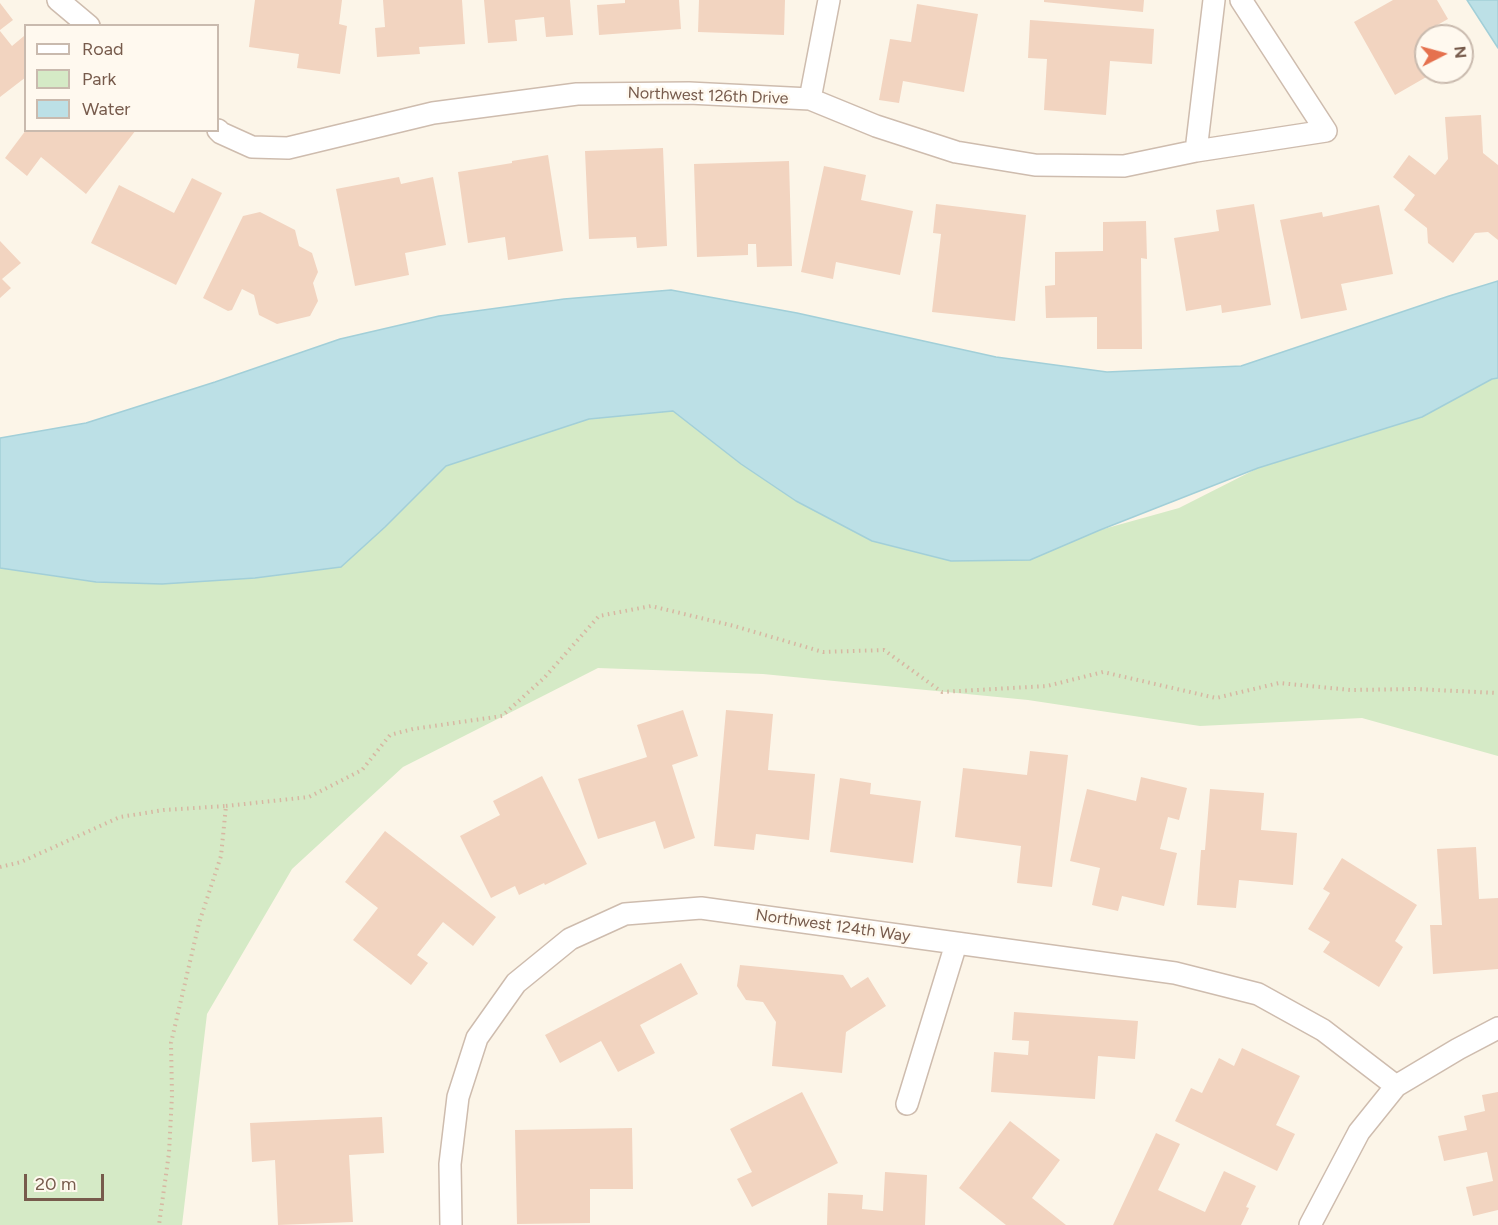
<!DOCTYPE html>
<html>
<head>
<meta charset="utf-8">
<style>
	body { margin:0 }
	#map { position:relative; width:1498px; height:1225px; overflow:hidden; background:#fcf5e8; font-family:Figtree,sans-serif }
	canvas { display:block }
	.legend { position:absolute; left:24px; top:24px; width:195px; height:108px; box-sizing:border-box; background:#fff9ef; border:2px solid #c9baae; margin:0; padding:8px 10px; list-style:none; font-size:18px; color:#775b4c }
	.legend li { display:flex; align-items:center; gap:12px; height:30px }
	.legend b { width:30px; border:2px solid #c9baae }
	.north { position:absolute; left:1414px; top:24px; width:60px; height:60px; box-sizing:border-box; background:#fff9ef; border:2px solid #c9baae; border-radius:50%; rotate:84deg; font-size:16px; font-weight:700; line-height:24px; text-align:center; color:#775b4c }
	.north::after { content:''; display:block; margin:auto; width:21px; height:27px; background:#e5714e; clip-path:polygon(50% 0,100% 100%,50% 72%,0 100%) }
	.scale { position:absolute; left:24px; top:1174px; width:80px; height:27px; box-sizing:border-box; border:3px solid #775b4c; border-top:0; padding-left:8px; font-size:18px; line-height:21px; white-space:nowrap; color:#775b4c; -webkit-text-stroke:4px #fff9ef; paint-order:stroke }
</style>
</head>
<body>
<div id="map">
<canvas width="1498" height="1225"></canvas>
<ul class="legend">
<li><b style="height:8px;background:#fff"></b>Road</li>
<li><b style="height:16px;background:#d5eac6"></b>Park</li>
<li><b style="height:16px;background:#bce0e6"></b>Water</li>
</ul>
<div class="north">N</div>
<div class="scale">20 m</div>
</div>
<script>
const ctx = document.querySelector('canvas').getContext('2d');
ctx.lineJoin = 'round';
function fill(path, color) { ctx.fillStyle = color; ctx.fill(path, 'evenodd'); }
function trace(path, color, width, dash) { ctx.strokeStyle = color; ctx.lineWidth = width; ctx.lineCap = dash ? 'butt' : 'round'; ctx.setLineDash(dash || []); ctx.stroke(path); }
function write(font, color, halo, rows, align = 'center') {
  ctx.font = font + ' Figtree,sans-serif'; ctx.lineWidth = 5; ctx.setLineDash([]); ctx.textBaseline = 'middle'; ctx.strokeStyle = halo; ctx.fillStyle = color; for (const [text, x, y, turn = 0] of rows) {
    ctx.save(); ctx.translate(x, y); ctx.rotate((+turn || 0) * Math.PI / 180); ctx.textAlign = isNaN(turn) ? turn : align; if (halo) ctx.strokeText(text, 0, 0); ctx.fillText(text, 0, 0); ctx.restore();
  }
}
const green = new Path2D(`
	M1498,378v378l-136,-38 -162,8 -172,-26 -265,-26 -165,-6 -195,99 -111,102 -85,145 -25,211h-182v-657l96,14 66,2 93,-6 86,-11 44,-40 61,-61 143,-47 84,-8 68,53 289,96 70,-30 79,-22 79,-40 234,-89z`);
const water = new Path2D(`
	M1467,0h31v48z
	M1498,281v97l-6,1 -70,38 -164,51 -158,62 -70,30 -79,1 -79,-20 -76,-40 -55,-37 -68,-53 -84,8 -143,47 -61,61 -44,40 -86,11 -93,6 -66,-2 -96,-14v-130l86,-15 129,-41 125,-43 99,-23 125,-17 107,-9 126,23 199,44 111,15 134,-6 208,-70z`);
const building = new Path2D(`
	M255,0h87l-3,24 8,2 -7,48 -43,-6 2,-14 -50,-7z
	M383,0h79l3,44 -46,3 1,7 -43,3 -2,-29 10,-1z
	M484,0h86l3,35 -27,2 -2,-20 -29,3 2,21 -29,2z
	M625,0h54l2,29 -82,6 -2,-30 28,-2z
	M699,0h86l-1,35 -86,-3z
	M1044,0h100l-1,12 -99,-10z
	M1393,0h44l11,19 -23,13 3,4h-2v36h9l-40,23 -41,-73z
	M0,3l13,17 -13,10z
	M917,4l61,10 -14,78 -61,-11 -4,22 -20,-3 11,-61 21,3z
	M1030,20l124,9 -2,35 -42,-3 -4,54 -62,-5 3,-51 -19,-1z
	M0,31l12,15 12,-10 2,2v39l-26,20z
	M1481,115l2,38 15,12v75l-10,-8 -13,1 -22,30 -25,-20 -1,-15 -23,-18 11,-15 -22,-18 16,-22 26,20 13,-16 -3,-42z
	M26,130h110l-50,64 -45,-37 -14,19 -22,-18z
	M663,148l4,98 -30,2 -1,-11 -47,2 -4,-88z
	M548,155l15,96 -55,9 -3,-23 -37,6 -10,-71 54,-9v-2z
	M789,161l3,105 -35,1 -1,-23h-8v11l-51,2 -3,-93z
	M824,166l42,9 -5,25 52,11 -13,64 -64,-13 -3,17 -32,-7z
	M399,177l2,7 32,-7 13,68 -41,8 4,22 -54,11 -19,-97z
	M192,178l30,15 -46,92 -85,-42 28,-58 55,28z
	M936,204l90,11 -11,106 -83,-9 9,-78 -8,-1z
	M1254,204l17,101 -49,8 -1,-8 -35,6 -12,-73 45,-7 -3,-21z
	M1379,205l14,69 -52,10 6,26 -46,9 -21,-99 42,-8 1,5z
	M260,212l35,18 4,16 13,7 6,19 -5,11 5,18 -8,15 -33,8 -18,-9 -5,-20 -12,-6 -10,21 -4,1 -25,-13 40,-82z
	M1146,221l1,38 -6,-1 1,91h-45v-32l-51,1 -1,-32 10,-1v-33l48,-1v-29z
	M0,241l21,22 -19,16 9,9 -11,10z
	M683,710l15,46 -26,9 23,73 -31,11 -9,-28 -57,18 -20,-60 69,-22 -10,-32z
	M726,710l47,4 -5,56 47,4 -6,66 -53,-6 -2,16 -40,-4z
	M1030,751l38,4 -16,132 -35,-4 4,-37 -66,-9 8,-69 64,7z
	M542,776l45,88 -42,21 -1,-2 -25,12 -4,-9 -24,12 -31,-62 40,-21 -7,-14z
	M1141,777l46,11 -8,32 -11,-3 -8,32 17,4 -13,53 -42,-10 -4,15 -26,-6 8,-37 -30,-7 17,-72 49,12z
	M840,778l31,5 -1,11 51,7 -8,62 -83,-11z
	M1210,789l54,4 -3,37 36,3 -4,52 -54,-5 -3,28 -39,-3 4,-55h4z
	M385,831l111,86 -23,29 -30,-24 -26,33 11,8 -17,22 -58,-45 25,-32 -33,-26z
	M1476,847l3,52 19,-1v71l-65,5 -3,-49h12l-5,-76z
	M1342,858l75,47 -22,36 8,6 -24,40 -56,-35 7,-10 -22,-13 22,-36 -7,-4z
	M681,963l17,31 -58,31 15,28 -37,19 -17,-31 -41,22 -15,-28z
	M740,965l103,10 8,13 17,-11 18,29 -40,26 -4,41 -70,-7 4,-44 -13,-20 -17,-2 -9,-14z
	M1014,1012l124,9 -3,38 -37,-3 -3,43 -104,-7 3,-40 34,3 1,-14 -17,-1z
	M1242,1048l58,28 -24,49 19,9 -18,37 -102,-50 16,-33 11,5 17,-35 15,8z
	M802,1092l36,71 -86,44 -15,-28 15,-7 -22,-43z
	M1498,1092v118l-25,6 -7,-29 27,-6 -6,-29 -43,9 -6,-25 29,-6 -3,-14 21,-5 -3,-16z
	M382,1117l2,36 -35,2 4,67 -75,3 -3,-65 -23,2 -2,-39z
	M1010,1121l50,39 -28,38 34,27h-60l-47,-37z
	M632,1128l1,61h-43v34l-73,1 -2,-94z
	M1156,1133l24,11 -22,46 47,22 19,-41 32,15 -10,21 3,1 -8,17h-128z
	M885,1172l42,3 -2,50h-98l1,-32 35,2 -1,14 21,2z`);
const path = new Path2D(`
	M226,806l83,-9 53,-27 28,-35 23,-6 89,-13 42,-38 55,-62 52,-10 83,20 89,26 61,-2 58,42 105,-6 56,-14 113,26 63,-15 72,7 64,-1 83,4
	M0,867l21,-5 99,-45 44,-7 62,-4 -5,50 -22,67 -28,120 1,52 -3,58 -10,72`);
const street = new Path2D(`
	M58,0l31,26
	M810,99l19,-99
	M218,130l3,3 31,14 36,1 145,-35 144,-19 112,-1 121,6 66,27 80,26 79,13 89,1 72,-15 130,-20 -85,-131
	M1196,151l18,-151
	M907,1104l49,-160
	M451,1225l-1,-61 8,-67 19,-59 39,-55 54,-44 55,-25 76,-6 474,65 83,21 65,36 73,56
	M1310,1225l49,-93 37,-46 62,-37 40,-21`);
const streetNames = [
	["Northwest 126th Drive",708,96,2],
	["Northwest 124th Way",833,926,8]
];
fill(green, '#d5eac6');
fill(water, '#bce0e6');
trace(water, '#a2cfd8', 1.5);
fill(building, '#f2d4c0');
trace(street, '#cebcae', 24);
trace(path, '#d7b7a2', 4, [1.5, 4.5]);
trace(street, '#fff', 21);
write('16px', '#775b4c', '#fff9ef', streetNames);
</script>
</body>
</html>
